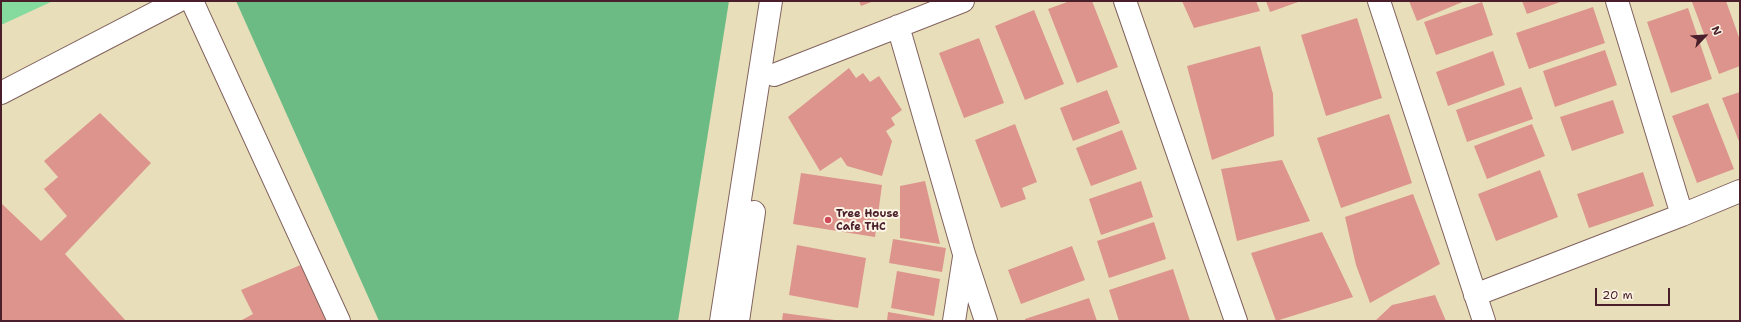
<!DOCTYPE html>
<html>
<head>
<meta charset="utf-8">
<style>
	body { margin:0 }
	#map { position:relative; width:1741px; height:322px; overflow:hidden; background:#e8dfba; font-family:"Shantell Sans",sans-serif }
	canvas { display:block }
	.frame { position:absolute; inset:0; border:2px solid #4a1f2b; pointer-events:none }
	.north { position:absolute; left:1685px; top:16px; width:40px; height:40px; -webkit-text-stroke:3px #fcf5e5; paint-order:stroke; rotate:65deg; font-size:11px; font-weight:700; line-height:16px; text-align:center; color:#4a1f2b }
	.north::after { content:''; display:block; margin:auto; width:14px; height:18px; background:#4a1f2b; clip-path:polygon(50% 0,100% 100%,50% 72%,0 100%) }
	.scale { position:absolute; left:1595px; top:288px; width:75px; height:18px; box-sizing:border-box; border:2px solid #4a1f2b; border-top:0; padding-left:5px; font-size:12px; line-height:14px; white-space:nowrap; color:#4a1f2b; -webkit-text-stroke:3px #fcf5e5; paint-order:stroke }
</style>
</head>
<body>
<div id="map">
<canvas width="1741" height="322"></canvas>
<div class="frame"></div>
<div class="north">N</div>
<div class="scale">20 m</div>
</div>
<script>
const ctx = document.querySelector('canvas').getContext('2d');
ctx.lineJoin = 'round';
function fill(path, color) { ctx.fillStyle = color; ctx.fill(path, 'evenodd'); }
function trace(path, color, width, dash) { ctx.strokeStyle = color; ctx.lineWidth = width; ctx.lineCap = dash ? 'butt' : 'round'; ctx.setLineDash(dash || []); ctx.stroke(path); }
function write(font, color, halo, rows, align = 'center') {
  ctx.font = font + ' "Shantell Sans",sans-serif'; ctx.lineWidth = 4; ctx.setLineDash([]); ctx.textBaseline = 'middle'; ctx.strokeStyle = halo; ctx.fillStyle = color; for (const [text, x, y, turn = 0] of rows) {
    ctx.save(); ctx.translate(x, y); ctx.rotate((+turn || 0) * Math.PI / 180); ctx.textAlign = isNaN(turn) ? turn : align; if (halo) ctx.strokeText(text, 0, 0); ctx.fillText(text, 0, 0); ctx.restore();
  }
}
const green = new Path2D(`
	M1,1h52l-52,24z`);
const forest = new Path2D(`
	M236,1h493l-51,320h-299z`);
const building = new Path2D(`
	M859,1h15l-13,5z
	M1070,1h22l26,66 -41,16 -29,-74z
	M1182,1h74l4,10 -66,17z
	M1266,1h35l-31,11z
	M1409,1h56l-48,20z
	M1522,1h41l-36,13z
	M1694,1h32l14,39v26l-21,8 -27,-72z
	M1482,2l11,33 -57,20 -12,-33z
	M1593,7l12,36 -76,26 -13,-36z
	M1688,8l24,71 -41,14 -24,-71z
	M1034,10l30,74 -39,16 -30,-74z
	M1357,18l25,80 -56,18 -25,-81z
	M979,38l25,65 -40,15 -25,-65z
	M1260,46l13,48 1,42 -62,24 -25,-94z
	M1605,50l12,35 -62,22 -12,-36z
	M1493,51l12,34 -57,21 -12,-34z
	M849,68l7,10 7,-5 7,9 9,-6 23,34 -11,8 4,7 -9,6 6,10 -10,35 -35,-10 -6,-9 -21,14 -32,-54z
	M1521,87l12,32 -66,23 -11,-32z
	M1107,90l13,33 -47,18 -13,-33z
	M1740,92v52l-18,-46z
	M1613,100l11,33 -52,18 -12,-34z
	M1708,103l26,66 -37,14 -25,-67z
	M100,113l51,50 -86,91 61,67h-125v-118l40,38 26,-25 -23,-27 14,-12 -14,-16z
	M1389,114l23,69 -71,25 -24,-70z
	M1015,124l22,58 -15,6 4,11 -25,9 -26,-68z
	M1532,124l13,32 -58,23 -13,-33z
	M1122,130l15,39 -46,17 -15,-38z
	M1282,160l28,61 -73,20 -16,-72z
	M1540,170l18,47 -62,24 -18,-47z
	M1643,172l11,34 -65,22 -12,-34z
	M801,173l81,12 -7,52 -82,-13z
	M925,181l15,63 -40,-6v-52z
	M1141,181l12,36 -52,18 -12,-36z
	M1413,194l27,70 -70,39 -14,-38 -11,-48z
	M1154,222l12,37 -57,19 -12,-37z
	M1322,232l31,65 -77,24 -25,-68z
	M893,239l53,9 -4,24 -53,-9z
	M797,245l69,13 -8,50 -69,-13z
	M1072,246l13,34 -64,24 -13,-34z
	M303,264l27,57h-90l13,-7 -12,-24z
	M1173,269l17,52h-71l-10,-31z
	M897,271l43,8 -6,37 -43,-8z
	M1435,295l11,26h-71l17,-16z
	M1089,298l8,23h-72v-2z
	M888,312l46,8 -1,1h-46z
	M783,313l52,7v1h-53z`);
const minor = new Path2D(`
	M192,1l147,320
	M1125,1l111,320
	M1379,1l105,320
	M1617,1l65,214 58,-24
	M898,26l66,228 22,67
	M774,75l189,-74
	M1,93l177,-92
	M1475,295l207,-80
	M954,321l10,-64`);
const major = new Path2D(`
	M721,321l50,-320
	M738,321l16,-109`);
const markers = [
	[828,220,4,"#d1495b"]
];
const poiNames = [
	["Tree House",836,214],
	["Cafe THC",836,227]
];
fill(green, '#85db9e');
fill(forest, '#6cbb85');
fill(building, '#dd948d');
trace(minor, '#81625d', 24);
trace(major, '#81625d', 24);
trace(minor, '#fff', 22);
trace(major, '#fff', 22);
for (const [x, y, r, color] of markers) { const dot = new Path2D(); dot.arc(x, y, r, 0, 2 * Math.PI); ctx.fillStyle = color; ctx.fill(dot); trace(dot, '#fcf5e5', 1.5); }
write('bold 11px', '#4a1f2b', '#fcf5e5', poiNames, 'left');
</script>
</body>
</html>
